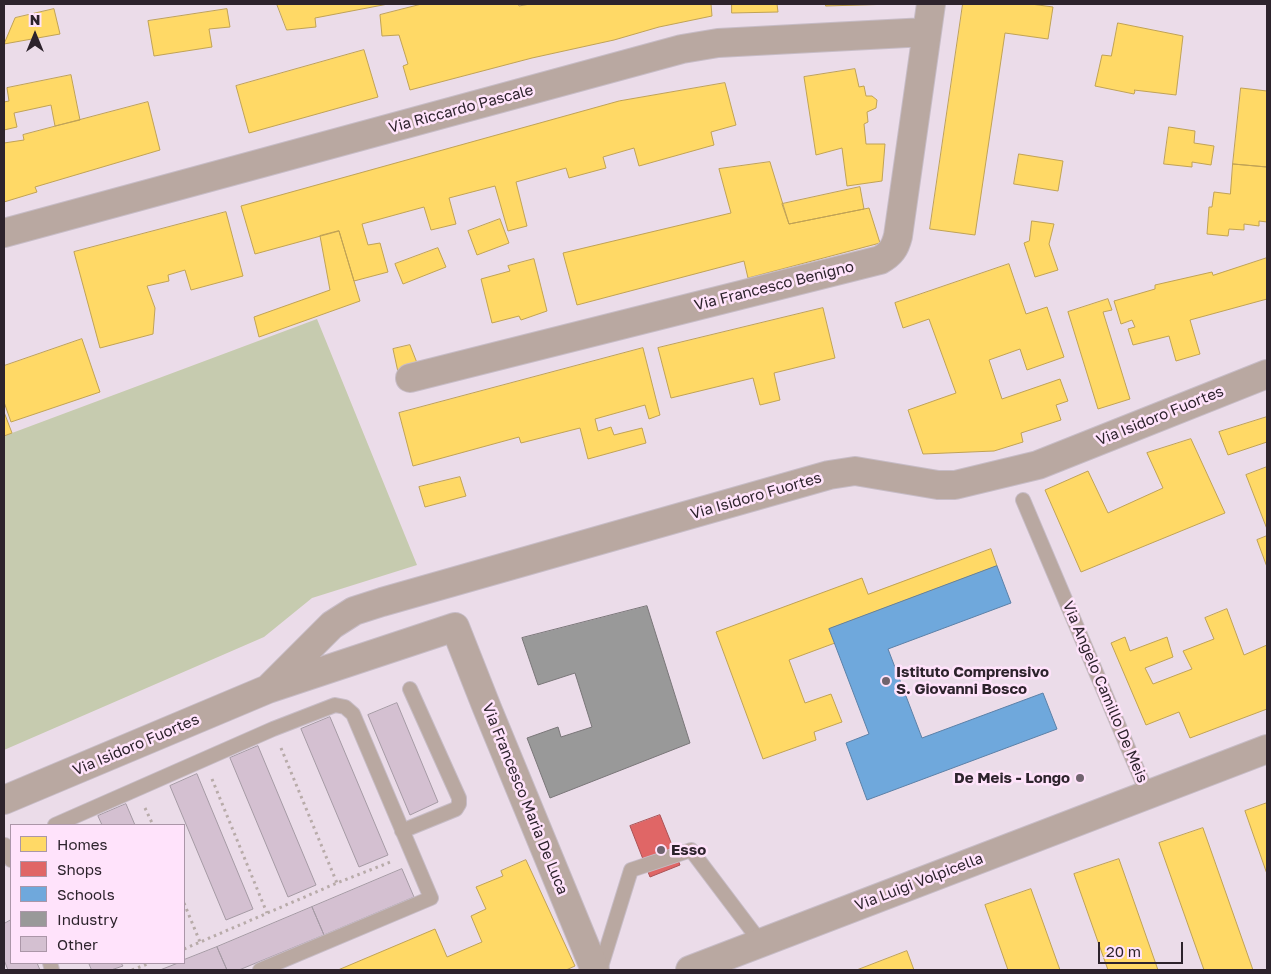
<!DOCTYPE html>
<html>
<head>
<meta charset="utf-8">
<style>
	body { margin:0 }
	#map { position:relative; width:1271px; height:974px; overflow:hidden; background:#ebdce9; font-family:"Golos Text",sans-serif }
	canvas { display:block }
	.frame { position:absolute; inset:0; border:5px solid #2d232c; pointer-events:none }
	.legend { position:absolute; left:10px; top:824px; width:175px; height:140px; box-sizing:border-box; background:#ffe3fb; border:1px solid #ab96a8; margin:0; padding:6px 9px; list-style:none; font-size:15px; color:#2d232c }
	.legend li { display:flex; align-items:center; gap:10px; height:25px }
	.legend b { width:25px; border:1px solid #ab96a8 }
	.north { position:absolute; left:10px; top:10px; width:50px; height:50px; -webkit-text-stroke:4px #ffe3fb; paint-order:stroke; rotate:0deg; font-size:14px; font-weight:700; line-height:20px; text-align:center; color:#2d232c }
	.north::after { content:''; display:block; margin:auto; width:18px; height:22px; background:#2d232c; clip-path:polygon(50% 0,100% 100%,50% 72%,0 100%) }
	.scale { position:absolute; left:1098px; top:942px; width:85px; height:22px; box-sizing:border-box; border:2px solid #2d232c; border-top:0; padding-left:6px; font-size:15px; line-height:18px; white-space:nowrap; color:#2d232c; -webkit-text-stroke:4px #ffe3fb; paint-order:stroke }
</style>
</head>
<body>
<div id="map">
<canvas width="1271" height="974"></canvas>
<div class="frame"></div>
<ul class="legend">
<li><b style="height:14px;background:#ffd966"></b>Homes</li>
<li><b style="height:14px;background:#e06666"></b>Shops</li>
<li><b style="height:14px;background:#6fa8dc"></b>Schools</li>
<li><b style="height:14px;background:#999"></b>Industry</li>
<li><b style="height:14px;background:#d4c0d1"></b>Other</li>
</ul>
<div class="north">N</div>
<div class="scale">20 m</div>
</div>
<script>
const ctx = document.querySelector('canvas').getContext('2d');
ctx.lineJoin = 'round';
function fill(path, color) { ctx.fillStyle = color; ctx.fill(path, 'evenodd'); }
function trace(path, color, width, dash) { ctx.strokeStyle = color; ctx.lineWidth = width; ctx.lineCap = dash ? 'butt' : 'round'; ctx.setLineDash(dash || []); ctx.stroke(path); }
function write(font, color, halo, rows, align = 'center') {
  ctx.font = font + ' "Golos Text",sans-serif'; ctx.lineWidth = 5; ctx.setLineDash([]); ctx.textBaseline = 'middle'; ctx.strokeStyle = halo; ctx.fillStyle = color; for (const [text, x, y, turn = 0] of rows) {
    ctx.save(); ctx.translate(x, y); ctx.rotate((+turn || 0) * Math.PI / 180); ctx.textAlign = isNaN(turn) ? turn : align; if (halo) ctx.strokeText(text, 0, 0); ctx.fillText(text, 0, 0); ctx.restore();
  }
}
const green = new Path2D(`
	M317,319l100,246 -105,33 -48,39 -260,113v-314z`);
const homes = new Path2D(`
	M277,4h111l-73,14 1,9 -29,3z
	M422,4h96l1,2 11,-2h181l1,12 -53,11 -45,13 -82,18 -122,32 -7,-24 5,-2 -9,-29 -17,1 -2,-21z
	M732,4h45l1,8 -46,1z
	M826,4h68l-68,2z
	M963,4h68l22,3 -5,32 -43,-6 -30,202 -45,-6z
	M54,9l6,25 -56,10 11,-26z
	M227,9l3,18 -21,2 3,18 -58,9 -6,-35z
	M1118,23l65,13 -7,59 -42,-5 1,1 -1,3 -39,-8 7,-31 9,1z
	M364,50l14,47 -129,36 -13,-47z
	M855,69l4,18 5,-1 2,10h6l5,4 -1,8 -9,4 1,10 -4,2 2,20h19l-3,37 -35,5 -5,-38 -26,7 -12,-78z
	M71,75l9,45 -25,6 -4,-21 -37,8 3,14 -13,3v-28l5,-1 -2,-13z
	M725,83l11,42 -25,7 3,13 -75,21 -5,-18 -31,9 3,11 -37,10 -3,-10 -50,14 11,44 -19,5 -13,-45 -46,12 7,26 -25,6 -7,-23 -62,17 6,21 12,-2 8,29 -34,9 -15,-50 -84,23 -14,-48 378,-105z
	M1241,88l26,3v76l-34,-3z
	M148,102l12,48 -125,37 2,5 -33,10v-59l20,-3 -1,-5z
	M1169,127l26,4 -1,12 20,3 -3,19 -19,-3v5l-28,-3z
	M1019,154l44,7 -5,30 -44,-7z
	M770,162l19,62 80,-16 11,35 -132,35 -4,-17 -167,44 -14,-52 168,-40 -12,-44z
	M1233,164l34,3v55l-8,-1v5l-15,-2v6l-15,-1 -1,7 -21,-2 2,-27h3l2,-15 16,2z
	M860,187l4,22 -75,15 -7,-20z
	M226,212l17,64 -52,14 -6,-20 -17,5 1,6 -22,5 8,22 -2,26 -53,14 -26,-96z
	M500,219l9,24 -32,12 -9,-24z
	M1032,221l22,3 -5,20 9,26 -23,7 -11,-34 5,-2z
	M339,231l21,70 -101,36 -5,-20 76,-27 -10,-54z
	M438,248l8,19 -43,17 -8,-20z
	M1267,258v41l-77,21 10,34 -24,7 -7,-25 -36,9 -5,-16 7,-2 -3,-7 -11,4 -7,-23 41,-12v-4l57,-13 1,3z
	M534,259l13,52 -26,9 -2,-4 -27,7 -11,-44 29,-8 -2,-5z
	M1009,264l17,50 21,-7 17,50 -37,13 -7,-21 -31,11 13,39 58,-20 8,22 -12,4 5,15 -40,13 2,9 -29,9 -71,3 -15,-44 48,-17 -27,-74 -26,9 -8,-25z
	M1108,299l4,11 -9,2 27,87 -32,10 -30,-97z
	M823,308l12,50 -61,15 6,27 -20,5 -7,-27 -82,20 -13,-50z
	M82,339l18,53 -89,30 -7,-20v-36z
	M410,345l9,23 -21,4 -5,-23z
	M643,348l17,67 -11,4 -4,-14 -50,14 3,12 13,-4 3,8 28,-7 4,15 -58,16 -8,-31 -59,15 -2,-6 -106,29 -14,-53z
	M4,412l8,21 -8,3z
	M1267,417v25l-39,13 -9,-23z
	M1191,439l34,74 -144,59 -36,-82 43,-19 20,42 55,-25 -16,-35z
	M1267,467v62l-21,-54z
	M460,477l6,19 -41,11 -6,-20z
	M1267,536v31l-10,-27z
	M991,549l6,17 -168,63 6,14 -46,17 16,43 26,-9 11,28 -28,10 2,8 -53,19 -47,-127 146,-54 6,16z
	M1227,609l17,46 23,-10v64l-77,29 -11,-26 -33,13 -35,-82 14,-6 5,14 37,-14 6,20 -28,11 8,16 39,-15 -9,-18 31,-12 -9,-21z
	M1267,803v71l-22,-63z
	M1203,828l50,142h-49l-45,-127z
	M1119,859l39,111h-50l-34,-96z
	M526,860l49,106 -9,4h-228l97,-41 12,28 35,-15 -11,-26 15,-7 -10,-22 27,-11 -2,-5z
	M1031,889l29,81h-52l-23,-65z
	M907,951l7,19h-57z`);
const shops = new Path2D(`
	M660,815l20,50 -30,12 -20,-51z`);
const schools = new Path2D(`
	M997,566l14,37 -123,46 34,89 121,-45 14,36 -190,71 -21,-57 23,-9 -40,-105z`);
const industry = new Path2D(`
	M647,606l43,137 -140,55 -23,-60 31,-11 3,10 31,-10 -17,-54 -37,12 -16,-47z`);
const building = new Path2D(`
	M397,703l41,99 -28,13 -42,-100z
	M330,717l58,138 -29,12 -58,-138z
	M258,746l58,139 -28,12 -58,-139z
	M197,774l56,135 -27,11 -56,-134z
	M126,804l9,21h-33l-4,-9z
	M402,869l12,28 -90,38 -12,-28z
	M312,907l12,28 -85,35h-12l-10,-23z
	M11,920v43h26l3,7h-32l-4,-10v-36z
	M217,947l10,23h-67l18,-7h6v-3z
	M89,963h32l2,3 -12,4h-19z`);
const path = new Path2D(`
	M281,748l56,135
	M212,779l55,134
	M145,808l8,17
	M184,903l16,39
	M184,949l153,-66 56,-22
	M132,970l18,-7`);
const service = new Path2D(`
	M1023,500l125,295
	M55,825l218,-96 62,-24 10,2 8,7 78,184 -171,72
	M402,831l54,-22 3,-5v-6l-49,-109
	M5,845l6,15
	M50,963l2,7
	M600,970l31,-100 60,-20 71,94`);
const minor = new Path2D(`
	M4,233l678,-184 36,-6 208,-11
	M410,378l470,-118c11,-6 15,-12 18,-24l33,-232
	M268,689l64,-64 22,-14 28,-9 447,-127 26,-4 83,14h17l83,-20 229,-91
	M4,800l264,-111 187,-62 32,81 108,262`);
const tertiary = new Path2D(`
	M690,970l577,-221`);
const markers = [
	[886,681,5,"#70646e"],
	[1080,778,5,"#70646e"],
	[661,850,5,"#70646e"]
];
const streetNames = [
	["Via Riccardo Pascale",461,109,-15],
	["Via Francesco Benigno",774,286,-14],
	["Via Isidoro Fuortes",1160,416,-22],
	["Via Isidoro Fuortes",756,496,-16],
	["Via Angelo Camillo De Meis",1105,692,67],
	["Via Isidoro Fuortes",136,745,-23],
	["Via Francesco Maria De Luca",525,799,68],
	["Via Luigi Volpicella",919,882,-21]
];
const poiNames = [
	["Istituto Comprensivo",896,672],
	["S. Giovanni Bosco",896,689],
	["De Meis - Longo",1070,778,"right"],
	["Esso",671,850]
];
fill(green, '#c6cbaf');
fill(homes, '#ffd966');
trace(homes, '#c0a255', 1);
fill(shops, '#e06666');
trace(shops, '#aa5255', 1);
fill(schools, '#6fa8dc');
trace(schools, '#5b80a7', 1);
fill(industry, '#999');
trace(industry, '#797678', 1);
fill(building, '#d4c0d1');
trace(building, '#a59aa4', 1);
trace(service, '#c7bcc6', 16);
trace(minor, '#c7bcc6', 30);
trace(tertiary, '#c7bcc6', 30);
trace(path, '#b8aba9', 3, [2.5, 4]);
trace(service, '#b9a8a1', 14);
trace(minor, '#b9a8a1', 28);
trace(tertiary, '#b9a8a1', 28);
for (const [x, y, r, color] of markers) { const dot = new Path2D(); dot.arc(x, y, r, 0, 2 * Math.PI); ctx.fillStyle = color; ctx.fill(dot); trace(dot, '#ffe3fb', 2); }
write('15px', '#2d232c', '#ffe3fb', streetNames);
write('bold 15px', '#2d232c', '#ffe3fb', poiNames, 'left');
</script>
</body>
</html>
